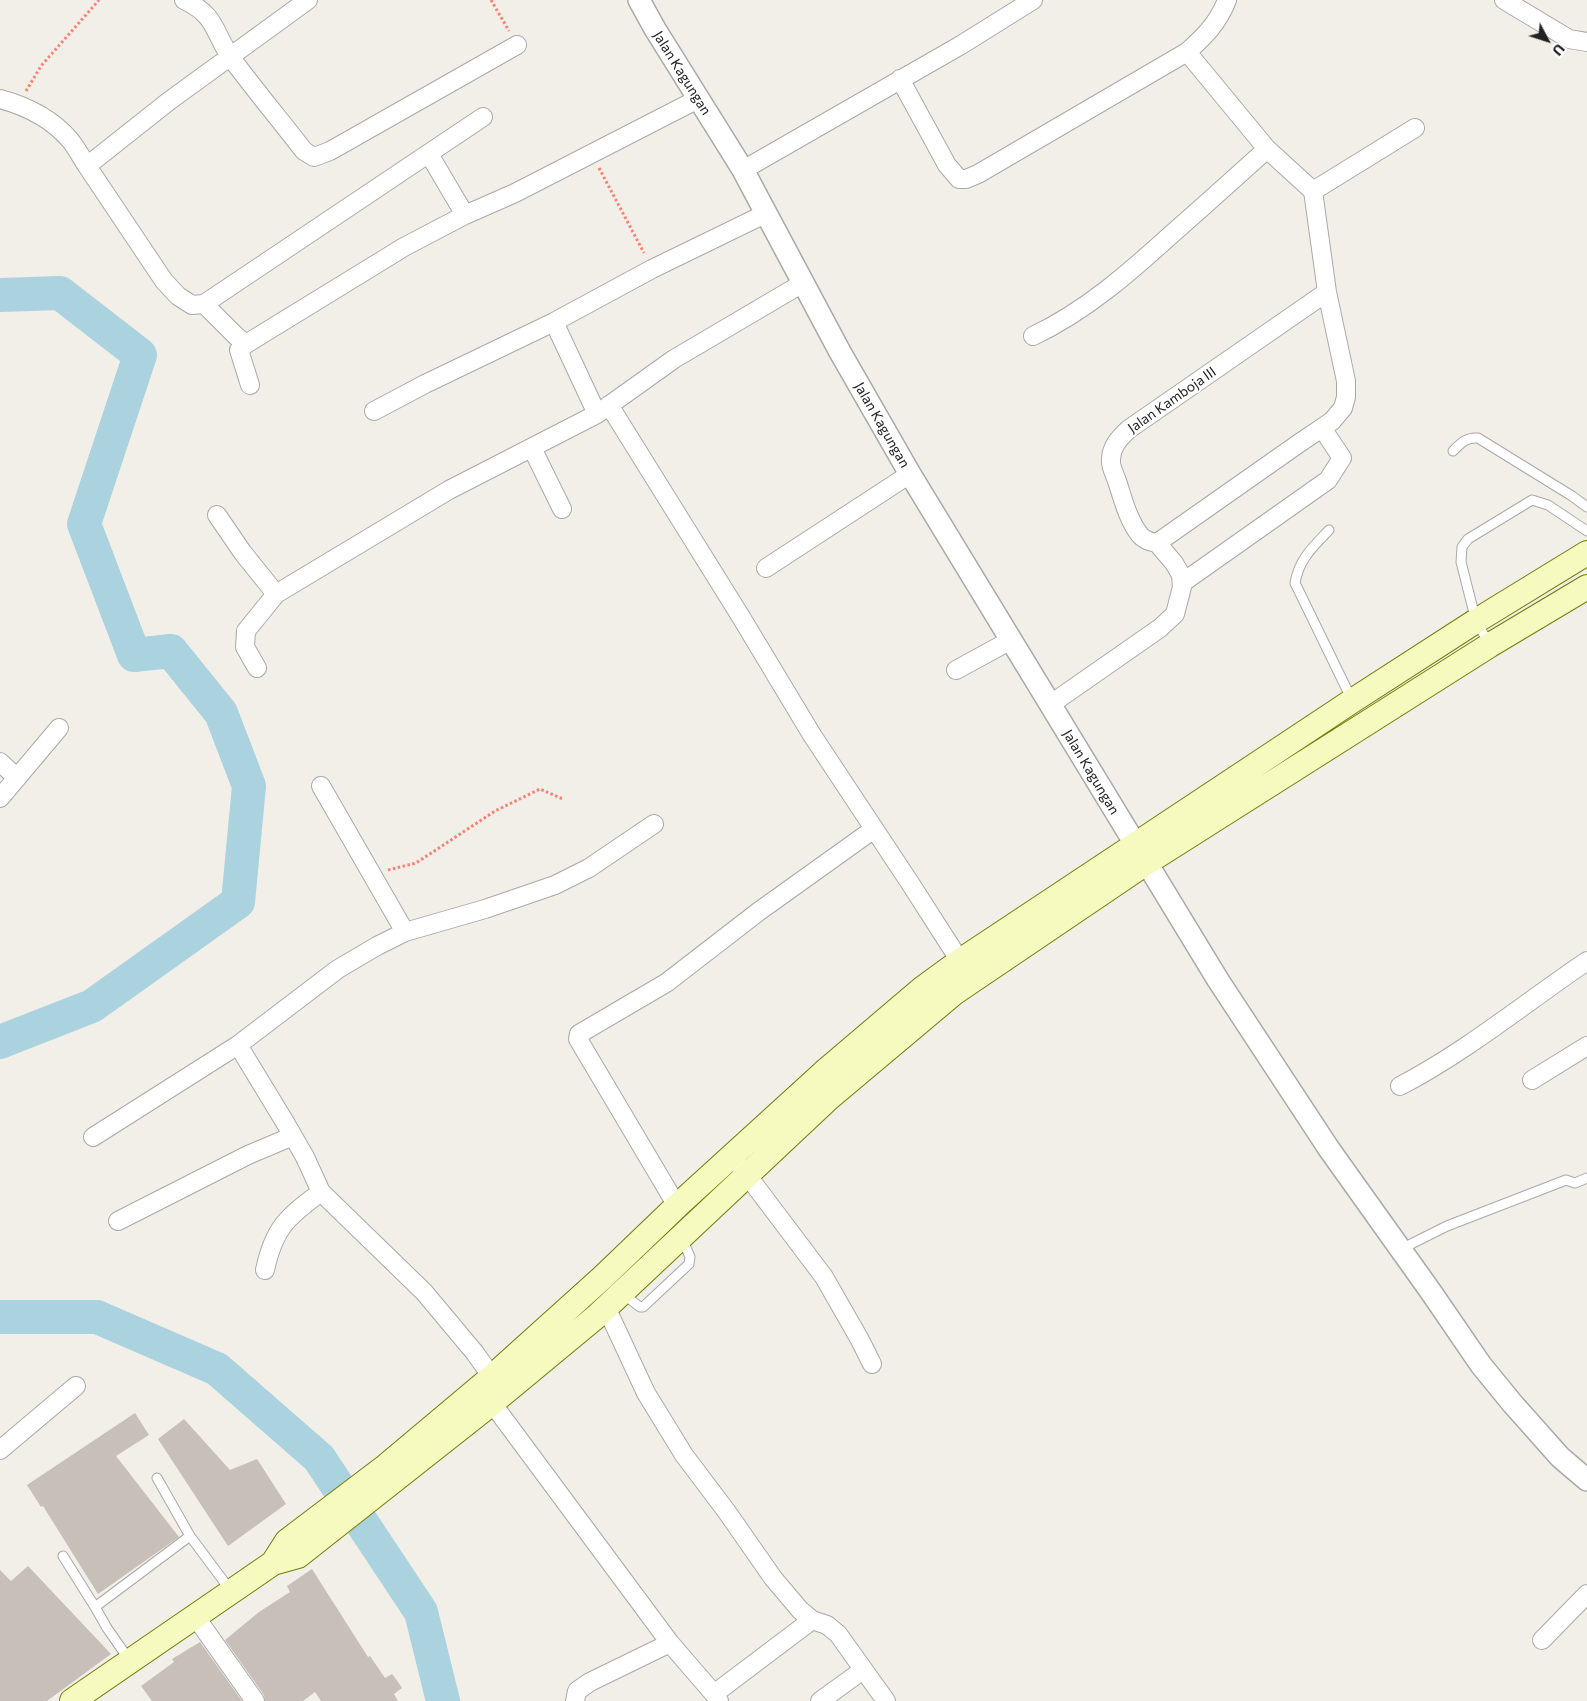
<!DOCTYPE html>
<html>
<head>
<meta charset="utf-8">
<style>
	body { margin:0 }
	#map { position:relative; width:1587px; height:1701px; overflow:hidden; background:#f2efe9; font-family:Commissioner,sans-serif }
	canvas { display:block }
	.north { position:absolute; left:1522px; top:15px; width:50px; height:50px; -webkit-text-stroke:4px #fff; paint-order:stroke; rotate:130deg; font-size:14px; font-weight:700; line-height:20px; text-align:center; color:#222 }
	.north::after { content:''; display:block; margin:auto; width:18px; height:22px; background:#222; clip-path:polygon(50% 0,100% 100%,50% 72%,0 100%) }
</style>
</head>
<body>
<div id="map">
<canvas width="1587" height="1701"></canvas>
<div class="north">U</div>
</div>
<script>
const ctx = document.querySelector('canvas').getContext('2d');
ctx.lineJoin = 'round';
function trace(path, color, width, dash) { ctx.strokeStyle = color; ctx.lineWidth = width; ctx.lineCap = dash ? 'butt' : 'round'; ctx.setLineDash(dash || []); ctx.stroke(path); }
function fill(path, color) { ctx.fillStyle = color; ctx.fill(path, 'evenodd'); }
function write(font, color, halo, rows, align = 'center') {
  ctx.font = font + ' Commissioner,sans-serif'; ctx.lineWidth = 4; ctx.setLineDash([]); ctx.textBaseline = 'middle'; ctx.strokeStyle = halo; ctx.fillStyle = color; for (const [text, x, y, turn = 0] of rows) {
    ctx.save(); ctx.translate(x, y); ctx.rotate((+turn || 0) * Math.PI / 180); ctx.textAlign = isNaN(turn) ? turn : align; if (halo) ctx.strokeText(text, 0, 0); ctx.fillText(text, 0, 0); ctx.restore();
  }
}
const river = new Path2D(`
	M0,295l60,-2 80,62 -56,169 50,131 37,-4 50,62 28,73 -11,116 -146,104 -92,36
	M0,1317h97l120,52 102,89 102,154 22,89`);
const building = new Path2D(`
	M135,1413l14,22 -33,21 63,81 -81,57 -55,-88 -2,1 -14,-22z
	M184,1419l46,51 27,-11 29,45 -58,42 -70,-107z
	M28,1566l83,88 -64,47h-47v-131l11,11z
	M312,1569l56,88 2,-1 15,22 7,-4 6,8 4,6 -8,6 4,7h-77l-6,-9 -12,9h-38l-1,-6 -39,-55 34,-28 31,-20 -3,-6z
	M200,1642l42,59h-90l-11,-15 33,-24 -2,-3z`);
const path = new Path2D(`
	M491,0l18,31
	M26,91l15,-25 58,-66
	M599,168l45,85
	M388,870l28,-7 79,-52 45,-22 23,10`);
const service = new Path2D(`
	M1453,451c8,-8 13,-14 25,-13l94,58 15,11
	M1329,530c-16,17 -30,29 -34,53l57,117
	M1490,645l-14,-24 -15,-59 1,-15 6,-8 64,-39 16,5 39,26
	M1401,1249l46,-23 119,-46 9,3 12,-5
	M623,1294l17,13h3l46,-43 1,-7 -8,-19
	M157,1478l33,58
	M63,1556l32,51
	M130,1661l-23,-33 -12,-21 95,-71 41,55`);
const minor = new Path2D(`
	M184,0c34,16 29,33 48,59 23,31 48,61 72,92l10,6 16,-6 187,-106
	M1504,0l65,39 18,3
	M900,79l47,86 12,14h7l12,-5 209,-122c18,-16 31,-29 40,-52
	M0,99c26,7 52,20 70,41 6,7 11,17 17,26l82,-65 139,-101
	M429,154l36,61
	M87,166l77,115 14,15 14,9 12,-1 279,-187
	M743,170l218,-125 72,-45
	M1313,191l102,-63
	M204,304l32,32 10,8
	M554,322l43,92
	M1033,336c53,-25 97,-64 140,-103 32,-28 63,-56 94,-84
	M250,385l-11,-35 7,-6 158,-97 61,-32 50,-22 183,-94
	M609,405l132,212 71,118 98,148 50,78
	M374,411l51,-27 129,-62 98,-53 113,-55
	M532,448l30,61
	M217,515l26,38 33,41
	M1157,543l141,-99 34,-23 11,-13 3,-11v-16l-19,-89 -14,-101 -46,-42 -80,-97
	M1157,543c-6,-1 -13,-3 -17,-8 -12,-15 -17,-36 -23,-54 -2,-6 -6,-13 -6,-19 -1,-14 8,-24 18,-33l198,-137
	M766,568l144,-94
	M1182,583l146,-103 14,-22 -20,-30
	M257,668l-12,-21 1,-16 30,-37 173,-104 148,-76 77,-55 129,-76
	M956,670l55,-30
	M1051,704l109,-76 15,-14 7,-27 -1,-12 -7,-12 -17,-20
	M0,762l17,16
	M321,786l84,146
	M0,798l59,-70
	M238,1045l48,79 19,33 16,35 103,100 51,61 17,24
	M1532,1080l55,-34
	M1400,1086c67,-35 125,-83 187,-125
	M93,1137l145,-92 100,-76 39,-23 28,-14 80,-23 70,-24 34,-17 65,-44
	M741,1167l83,110 36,63 12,24
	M677,1206l-99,-167 1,-5 87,-51 92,-71 116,-83
	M118,1221l130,-66 45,-19
	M265,1270c9,-42 22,-53 56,-78
	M606,1307l40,86 38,62 43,57 46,66 27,32 12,10 15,5 11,9 48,67
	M492,1403l178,240 44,51 5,7
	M0,1450l76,-64
	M195,1616l60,85
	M1542,1640l45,-46
	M714,1694l98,-74
	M575,1701l2,-10 13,-9 80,-39
	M820,1701l43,-31`);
const tertiary = new Path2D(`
	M639,0l16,29 88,141 97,182 70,122 308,506 111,169 102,143 50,73 31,38 48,54 27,23`);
const secondary = new Path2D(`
	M273,1563l14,-22 99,-75 106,-89 111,-100 74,-71 146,-133 100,-85 37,-27 392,-260 124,-80 111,-68
	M72,1701l201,-138 25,-7 194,-153 105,-87 232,-218 125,-105 192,-130 344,-218 97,-58`);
const streetNames = [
	["Jalan Kagungan",682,73,58],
	["Jalan Kamboja III",1172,400,-35],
	["Jalan Kagungan",882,425,60],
	["Jalan Kagungan",1091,772,59]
];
trace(river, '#aad3df', 34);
fill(building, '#c7bfb8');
trace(service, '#a9a9a9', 11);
trace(minor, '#a9a9a9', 20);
trace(tertiary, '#a9a9a9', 24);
trace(secondary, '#707d05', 26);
trace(path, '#fa8072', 3, [2.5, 2.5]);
trace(service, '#fff', 9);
trace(minor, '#fff', 18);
trace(tertiary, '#fff', 21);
trace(secondary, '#f7fabf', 24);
write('14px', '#222', '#fff', streetNames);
</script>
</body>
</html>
